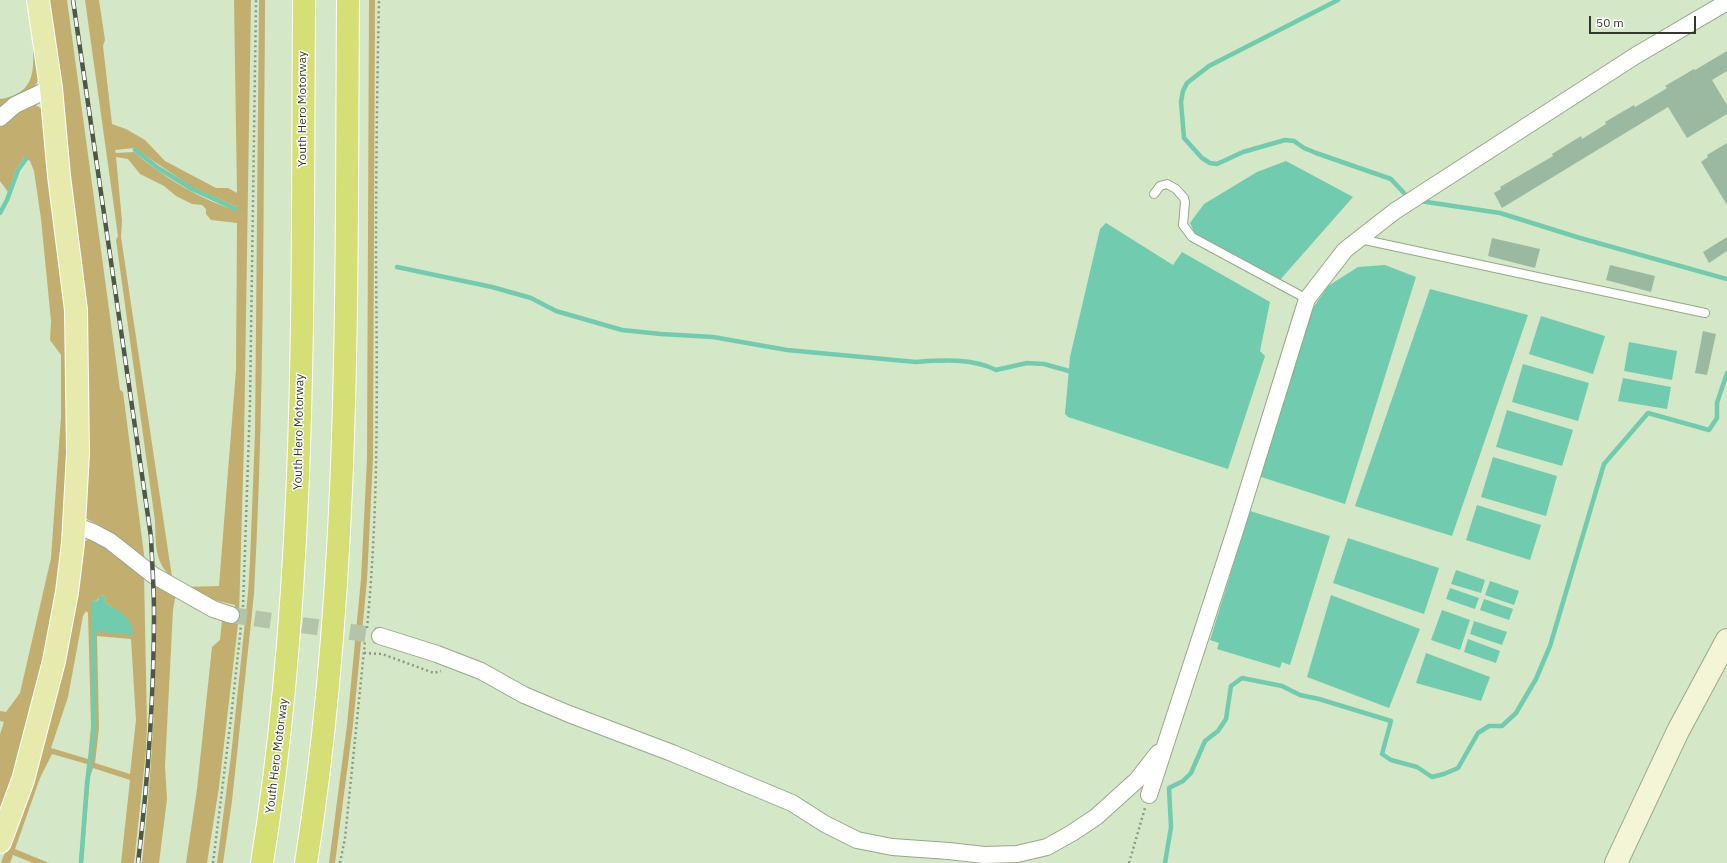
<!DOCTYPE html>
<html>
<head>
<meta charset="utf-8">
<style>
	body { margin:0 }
	#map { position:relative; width:1727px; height:863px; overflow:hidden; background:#d4e7c7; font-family:"IBM Plex Sans",sans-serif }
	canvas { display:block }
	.scale { position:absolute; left:1589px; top:16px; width:107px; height:18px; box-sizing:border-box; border:2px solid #32392c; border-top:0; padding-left:5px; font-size:12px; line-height:14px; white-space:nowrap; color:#32392c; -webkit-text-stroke:3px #fff; paint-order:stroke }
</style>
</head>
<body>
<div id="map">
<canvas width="1727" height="863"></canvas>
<div class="scale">50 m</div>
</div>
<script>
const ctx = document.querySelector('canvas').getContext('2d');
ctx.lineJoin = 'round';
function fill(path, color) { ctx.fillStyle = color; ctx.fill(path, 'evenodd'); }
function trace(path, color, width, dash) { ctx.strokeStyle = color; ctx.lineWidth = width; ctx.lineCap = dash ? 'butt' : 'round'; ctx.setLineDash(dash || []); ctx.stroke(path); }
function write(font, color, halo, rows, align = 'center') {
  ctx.font = font + ' "IBM Plex Sans",sans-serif'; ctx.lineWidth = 3; ctx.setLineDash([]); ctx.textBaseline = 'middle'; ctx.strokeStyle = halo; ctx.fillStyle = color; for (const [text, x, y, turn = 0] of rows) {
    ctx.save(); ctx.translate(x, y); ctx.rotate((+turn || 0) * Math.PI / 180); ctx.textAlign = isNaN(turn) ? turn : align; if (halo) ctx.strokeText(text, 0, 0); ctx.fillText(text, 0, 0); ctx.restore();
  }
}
const green = new Path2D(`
	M44,0h23l53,390 3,2 22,170 -46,-37 -16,-8z
	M85,0h14l6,40 -2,6 9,78 14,5 19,11 20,21 51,27h12l9,5 -3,-193h17l-7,442 -5,174 -20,171 -12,76h-21l11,-74 15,-142 8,-7 2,-20 5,3 7,-1 1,-17 -29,-7 -22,-11 35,-1 17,-216 1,-147 -26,-3 -5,-6v-5l-4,-4 -10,-1 -16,-8 -12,-10 -24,-12 -12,-15 -12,-2 6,64 -1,16 51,340c-18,-14 -16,-35 -17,-56l-39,-281 2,-4zM134,148l58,39 45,20v4c-37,-12 -73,-33 -103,-59l-18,1 -1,-3z
	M259,0h6c0,53 -1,105 -1,158 -1,145 -2,290 -10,436l-22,207 -9,62h-6l14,-107 17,-163 2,-32 5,-128z
	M369,0h6l-2,459 -6,121 -14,145 -18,138h-6l18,-138 14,-146 6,-120z
	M33,36l6,40c-2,16 -25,26 -39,30v-7c39,-6 33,-32 33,-63z
	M31,103l12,6 26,213 1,92 -8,136 -5,46 -20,100 -37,123v-85l4,-12 -4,-1v-10l6,1 14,-19 31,-135 10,-141v-62l-11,-15 1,-19 -10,-102 -7,-48 -4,-10 -6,-3 -8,11 -8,23 -8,-11v-59z
	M90,539l7,1 47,33 3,153 -1,25 -12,112h-13l9,-83 -37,-12 -3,9 -7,86h-4l8,-99 -35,-10 -12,24 -25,71 34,14h-16l-20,-8 -3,8h-9l6,-16 74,-301 4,-5zM102,595l3,2 1,6 6,4 -20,24v-31l3,2zM86,611l2,2 3,113 -3,33 -37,-11 17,-51 15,-81zM97,636l34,3 5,81 -6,54 -35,-11 4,-35z
	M155,580l21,13 -3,17 -8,156 2,33 -8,64h-17c10,-94 16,-188 13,-283z`);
const water = new Path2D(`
	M1286,161l67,36 -73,83 -84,-44 -6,-13 14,-19 53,-32z
	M1106,223l67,42 9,-13 88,50 -10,49 5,5 -37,113 -160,-52 -3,-3 5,-57 30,-128z
	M1385,265l31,12 -71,227 -90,-29 56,-164 17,-25 30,-19z
	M1430,289l98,26 -76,221 -97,-30z
	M1541,316l64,20 -12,38 -64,-20z
	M1629,342l48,9 -5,29 -48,-9z
	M1523,364l66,19 -11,38 -66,-19z
	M1623,378l48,9 -4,22 -49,-8z
	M1507,410l66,20 -11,36 -66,-19z
	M1493,457l64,19 -11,40 -65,-19z
	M1477,505l64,20 -11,35 -64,-20z
	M1250,511l80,25 -40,129 -8,-3 -2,6 -63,-19 2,-6 -9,-3z
	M1348,538l91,30 -15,46 -91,-31z
	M1456,570l29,10 -4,13 -30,-9z
	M1490,581l29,10 -5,14 -29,-10z
	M1450,588l29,10 -4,11 -29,-10z
	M101,595l4,2 1,6c14,9 27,14 27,32l-41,-4 -1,-32 4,3 3,-2z
	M1331,595l89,34 -31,79 -82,-31z
	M1484,599l29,10 -4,11 -29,-10z
	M1442,610l28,10 -10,30 -29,-10z
	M1474,621l33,11 -5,13 -32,-11z
	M1468,639l32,12 -4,12 -32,-11z
	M1426,653l64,24 -9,24 -65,-18z`);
const stream = new Path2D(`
	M1338,0l-129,66 -22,17 -4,8 -2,11 3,36 18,20 8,5 7,1 26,-12 42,-12 9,1 10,7 12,5 75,26 13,14
	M135,150l23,18 34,21 44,20
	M1420,201l80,12 80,25 147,41
	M0,213l7,-13 11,-30 8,-11
	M397,267l95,20 39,11 25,13 66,19 39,4 52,3 74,13 129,12c25,-2 57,-4 80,8l31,-7 17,1 25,7
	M81,863l6,-80 7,-50v-102
	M1165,863l6,-36 -2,-39 14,-7 8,-8 14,-32 13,-10 8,-12 5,-33 11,-8 40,8 18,9 19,4 72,22 -9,33 9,6 26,7 15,10 12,-3 14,-6 20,-35 11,-7h13l14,-13 20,-34 14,-33 54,-182 44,-51 61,17 8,-12v-15l10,-30`);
const building = new Path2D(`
	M1727,51v20l-15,9 15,25v9l-40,24 -19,-31 -166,101 -8,-15 7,-4 -1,-2 53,-31 -1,-2 29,-18 1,3 24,-15 -1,-2 29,-17 1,2 24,-14 8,-5 -2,-2 29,-17 1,1z
	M1727,143v62l-26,-43 7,-5 -1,-2z
	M1727,237v14l-18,12 -6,-11z
	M1492,238l48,11 -5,19 -47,-12z
	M1610,265l45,11 -4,16 -45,-12z
	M1703,331l13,3 -9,41 -12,-2z`);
const streetTunnel = new Path2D(`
	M231,615l149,21`);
const path = new Path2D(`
	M243,607l7,-203 6,-404
	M367,628c12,-123 10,-246 9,-369 0,-86 1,-173 3,-259
	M364,653l18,1 52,19 7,-2
	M213,863l18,-145 10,-92
	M340,863l5,-25 20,-197
	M1129,863l16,-55`);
const lane = new Path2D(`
	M1154,194l6,-8 7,-2 9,5 8,9 1,4 -2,23 9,12 115,62
	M1360,239l345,74`);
const street = new Path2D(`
	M0,118l15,-13 36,-17
	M74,525l19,7 17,9 43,34 60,34 18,6
	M380,636l57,18 44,17 43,24 45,19 103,39 120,50 33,21 32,16 35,7 57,4 35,4 33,-1 30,-7 25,-14 24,-16 41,-37 21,-27
	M1149,795l86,-264 72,-232 38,-49 50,-39 240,-155 92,-54`);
const secondary = new Path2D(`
	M1616,863l62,-132 49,-91`);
const primary = new Path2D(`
	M0,842l23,-62 31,-119 13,-69 6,-49 5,-90 -2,-143 -17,-134 -8,-88 -13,-88`);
const highway = new Path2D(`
	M262,863c46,-285 40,-575 42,-863
	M306,863c45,-285 40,-575 42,-863`);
const rail = new Path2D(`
	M73,0l78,537c1,25 3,51 3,76 0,84 -6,167 -16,250`);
const streetNames = [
	["Youth Hero Motorway",303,109,-90],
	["Youth Hero Motorway",299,432,-89],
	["Youth Hero Motorway",277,756,-83]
];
fill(green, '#c2af6f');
fill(water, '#71cbaf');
trace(stream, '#71cbaf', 4.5);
fill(building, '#9bb9a1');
trace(streetTunnel, '#b4c4a8', 16, [16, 8]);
trace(lane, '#96a889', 10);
trace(street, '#96a889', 18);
trace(secondary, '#96a889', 24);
trace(primary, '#fff', 24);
trace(highway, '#fff', 24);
trace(path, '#8b9981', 2.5, [2, 3]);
trace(lane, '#fff', 8);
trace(street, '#fff', 16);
trace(secondary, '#f3f5d6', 22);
trace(primary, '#e6ebad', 22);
trace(highway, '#d6de76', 22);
trace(rail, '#4f5847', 4.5);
trace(rail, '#fff', 3, [9]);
write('12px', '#32392c', '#fff', streetNames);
</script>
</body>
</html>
